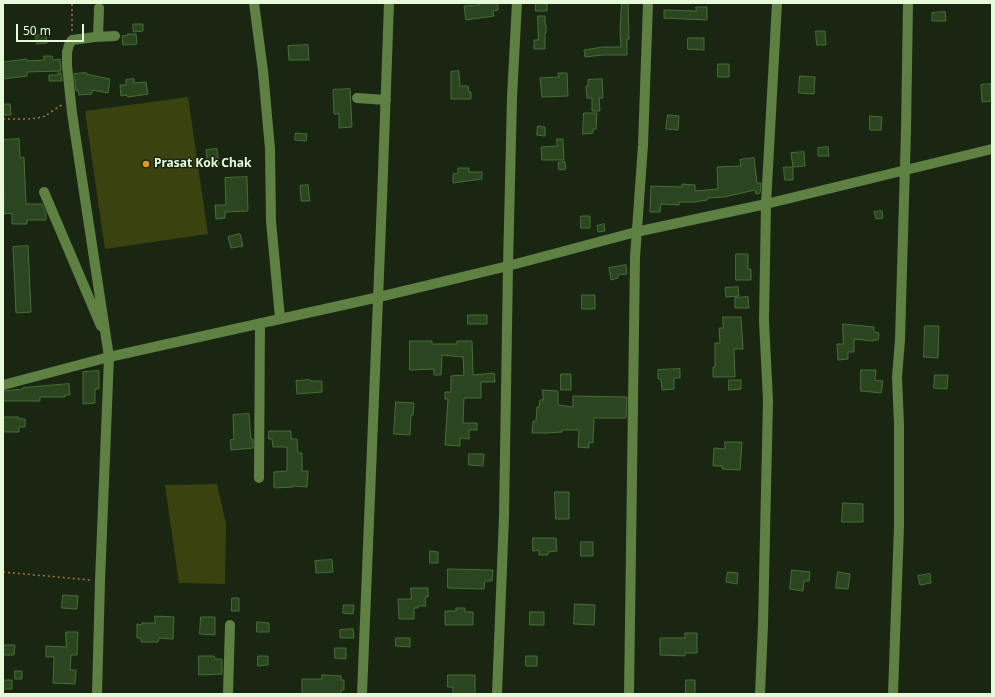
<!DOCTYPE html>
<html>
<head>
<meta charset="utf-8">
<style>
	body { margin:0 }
	#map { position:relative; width:995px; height:697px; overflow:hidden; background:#192612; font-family:"Noto Sans",sans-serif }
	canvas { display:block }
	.frame { position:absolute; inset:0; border:4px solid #e7fbdb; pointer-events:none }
	.scale { position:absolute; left:16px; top:24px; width:68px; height:18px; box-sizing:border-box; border:2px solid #e7fbdb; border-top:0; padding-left:5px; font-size:12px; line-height:14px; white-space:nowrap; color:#e7fbdb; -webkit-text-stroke:3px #192612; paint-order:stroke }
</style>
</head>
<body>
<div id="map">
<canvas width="995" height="697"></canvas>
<div class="frame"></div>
<div class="scale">50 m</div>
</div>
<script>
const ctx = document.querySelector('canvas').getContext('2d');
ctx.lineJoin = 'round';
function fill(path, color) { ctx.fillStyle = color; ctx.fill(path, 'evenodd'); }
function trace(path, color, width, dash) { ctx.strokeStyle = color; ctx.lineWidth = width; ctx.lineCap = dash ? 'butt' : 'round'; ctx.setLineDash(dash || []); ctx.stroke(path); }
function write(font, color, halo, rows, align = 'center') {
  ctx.font = font + ' "Noto Sans",sans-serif'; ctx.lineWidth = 3; ctx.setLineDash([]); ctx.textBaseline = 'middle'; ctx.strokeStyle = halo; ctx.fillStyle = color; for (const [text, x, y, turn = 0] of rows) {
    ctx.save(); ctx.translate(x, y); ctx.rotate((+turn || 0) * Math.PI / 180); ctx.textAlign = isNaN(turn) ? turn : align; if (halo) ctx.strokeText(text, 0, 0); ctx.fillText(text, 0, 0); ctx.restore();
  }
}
const water = new Path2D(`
	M188,97l20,137 -103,15 -20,-138z
	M217,484l9,40 -1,60 -46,-1 -14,-98z`);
const building = new Path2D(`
	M479,3h19v7l-5,1 1,5 -28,4 -2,-14 15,-1z
	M536,3l11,1v7h-11z
	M622,3h6l1,36h-2v16h-24l-18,2 -1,-7 19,-3h18l-1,-16z
	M696,7h11v13l-43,-2v-8l32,1z
	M945,12l1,9h-14v-8z
	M538,16h7v9h1v8h-1v16h-11v-9h4z
	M133,24h10v7l-9,1z
	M816,31h9l1,14h-9z
	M128,34h8l1,10 -14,1 -1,-9 6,-1z
	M36,35h10l1,8 -10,1z
	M688,38h16v12l-16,-1z
	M308,45l1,15h-20l-1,-14z
	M44,56h8l1,4 7,-1 1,12 -34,1v4l-24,3v-17l24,-3v2l17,-1z
	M718,64h11v13h-11z
	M459,71l1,15h8l1,6h2v7h-20v-27z
	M58,73h3l1,8h-13v-6h9z
	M86,73v1l24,5 -2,14 -16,-3v4l-13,1 -1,-5 -2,1 -2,-17z
	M558,73h9l1,23 -26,1 -2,-19 19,-1z
	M800,76l15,1 -1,17 -15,-1z
	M134,79v4l12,-1 2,12 -20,3 -1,-2 -6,1 -1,-11h6v-5z
	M602,79l1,19h-4l1,13h-8v-13h-5l-1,-12h2v-6z
	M991,84l1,17 -10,1 -1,-17z
	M350,89l2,38 -13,1v-14h-5l-1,-24z
	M3,104h7l1,11h-8z
	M584,113h13l-1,16h-3v4l-10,1z
	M668,115l11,1 -1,14 -12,-1z
	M870,116l12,1 -1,13h-11z
	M538,126l7,1v9l-8,-1z
	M296,133l11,1 -1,7 -11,-1z
	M19,139l1,19 4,-1 2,47h16l4,9v7h-19v4h-15v-11l-8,1 -1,-74z
	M557,139h6l1,21h-22l-1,-13 16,-1z
	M828,147l1,9h-11v-8z
	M217,149l2,16 -11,1 -2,-16z
	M804,152l1,14 -12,1 -2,-14z
	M754,158l3,25h4l-1,10 -4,1 -1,-4 -31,7 -17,1v2l-12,2h-16v3l-18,-1 -1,8h-10l1,-26 31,1v-3l13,1v6l23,-2 -1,-22 24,-1 -1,-6z
	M565,162l1,7 -7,1 -1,-7z
	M784,167h9v13h-8z
	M458,168h11v4h13v7l-29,4v-9l5,-1z
	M247,177l1,34 -23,1v6l-9,1 -1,-14h11l-1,-27z
	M308,185l2,16h-9l-1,-15z
	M882,211l1,7 -7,1 -2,-7z
	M581,216h9v12h-9z
	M604,224l1,7 -7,1 -1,-6z
	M240,234l3,12 -12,2 -3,-11z
	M28,246l3,66 -15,1 -3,-66z
	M736,254h12v15h3v11h-15z
	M626,265l1,9 -9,1v3l-7,2 -2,-12z
	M738,287l1,9 -13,1 -1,-9z
	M582,295h13v14h-13z
	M748,297l1,11h-14v-10z
	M468,315h19v9h-19z
	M723,317h18l2,32h-9l1,28h-22v-10h2v-24h5l-1,-15h4z
	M843,324l31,3v5l5,1 -1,7h-5v1l-19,-2v13h-6v7l-10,1 -1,-16h6z
	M925,326h14l-1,32 -14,-1z
	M410,341h22v3h25v-3h15l1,34 21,-2 1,9h-14v16h-17l-1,25h14v7h-8v9l-9,-1v8l-15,-1 3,-46h-3v-7h6v-16l13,-1 -1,-18 -21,-2 -1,20h-7v-6l-24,1z
	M680,369v9h-6v11l-12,1 -1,-11h-3v-9z
	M861,370h15l-1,10 8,1 -2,12 -20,-2z
	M99,371v18h-4v14l-12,1v-32z
	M561,374h10v16h-10z
	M935,375h13l-1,14 -13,-1z
	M310,380v1h12v11l-25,2 -1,-13z
	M729,380h12v9l-12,1z
	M69,384l1,11h-5v2h-25v4h-37v-10l20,-2v-1z
	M543,390l15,1v14l15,2v-11l54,1 -1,21h-32l-1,25 -4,-1v6l-11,-1 1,-17h-17v2l-15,1h-15l1,-12h3l1,-14h2l1,-7h3z
	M396,402l18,1 -1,12h-2l-1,20 -16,-1z
	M249,414l2,25h2v9l-22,2 -1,-10 4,-1 -1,-24z
	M3,417h16v2h6v8h-6v5h-16z
	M269,431h22v8h6l1,14h4v18h6l-1,16 -14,-1v1l-19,1v-16l13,-1v-24h-14l-1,-8h-3z
	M725,442h17l-2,28 -18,-1v-3h-9l1,-18 11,1z
	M469,454h15l-1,12 -14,-1z
	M555,492h14v27h-13z
	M843,503l20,1v18h-21z
	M533,538h23l1,13 -9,1v3h-9v-5l-6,1z
	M581,542h12v14h-12z
	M430,551l8,1v11h-8z
	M332,560l1,12 -17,1 -1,-12z
	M448,569l45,1 -1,11h-7l-1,8 -36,-1z
	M792,570l18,2 -1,9h-5l-1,10 -13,-2z
	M728,572l10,1 -1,11 -11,-2z
	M838,572l12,2 -2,15 -12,-1z
	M930,574l1,9 -11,2 -2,-9z
	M411,588h17v9h-3l1,9h-8v2h-4v11h-15l-1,-20h13z
	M63,595l15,1 -1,13 -15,-1z
	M232,598h7v13h-7z
	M575,604l20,1 -1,20 -20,-1z
	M344,605h10l-1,9 -10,-1z
	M456,608h9v4h8v13h-28v-14h11z
	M530,612h14v13h-14z
	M155,616l19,1 -1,22 -14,-1 -1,4h-17v-4h-4v-14l5,1v-2h13z
	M201,617h14v18l-15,-1z
	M257,622l12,1v9h-12z
	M353,629l1,9h-14v-8z
	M66,632h12l-1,23h-6l-1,15h6l-1,14 -22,-1 1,-26h-8v-11l20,1z
	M685,633h12v20h-12v3l-25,-1v-17h25z
	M396,638h14v9l-14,-1z
	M3,645h12l-1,10h-11z
	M335,648h11v11l-11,-1z
	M199,656h15l1,3h7v15l-23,1z
	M258,656h10v9l-10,1z
	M526,656h11v10h-11z
	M15,671h7v8h-7z
	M322,675l19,1v4h3v10h-3v4h-39v-15h20z
	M448,675h27v19h-22v-7h-5z
	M3,680h9v9h-9z
	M686,680h9v14h-9z`);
const path = new Path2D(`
	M72,31v-28
	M3,119c10,0 33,1 42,-3 5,-3 11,-8 17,-11
	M3,572l87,8`);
const minor = new Path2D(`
	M254,3l9,68 7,78 1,72 9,97
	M98,37l1,-29
	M357,98l29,2
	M44,192l57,134
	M3,385l106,-28 270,-60 129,-31 128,-34 130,-28 226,-55
	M259,478l1,-155
	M97,694l3,-113 9,-224 -37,-244 -5,-47v-14l2,-7 3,-5 23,-3 20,-1
	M228,694l2,-69
	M362,694l20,-494 7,-197
	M497,694l7,-178 4,-250 4,-169 5,-94
	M629,694l6,-437 8,-112 5,-142
	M760,694l3,-69 5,-225 -4,-79 2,-117 11,-201
	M893,694l6,-168v-102l-2,-47 3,-37 6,-210 2,-127`);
const markers = [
	[146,164,4,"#e8981b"]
];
const poiNames = [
	["Prasat Kok Chak",154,164]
];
fill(water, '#3a4210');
fill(building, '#2b4520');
trace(building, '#466f35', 1);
trace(path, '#ae703d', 1.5, [2, 3]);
trace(minor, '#5e8042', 10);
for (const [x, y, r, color] of markers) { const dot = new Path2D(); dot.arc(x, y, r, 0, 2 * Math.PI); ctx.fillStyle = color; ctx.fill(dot); trace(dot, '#192612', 1.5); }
write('bold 12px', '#e7fbdb', '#192612', poiNames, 'left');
</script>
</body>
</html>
